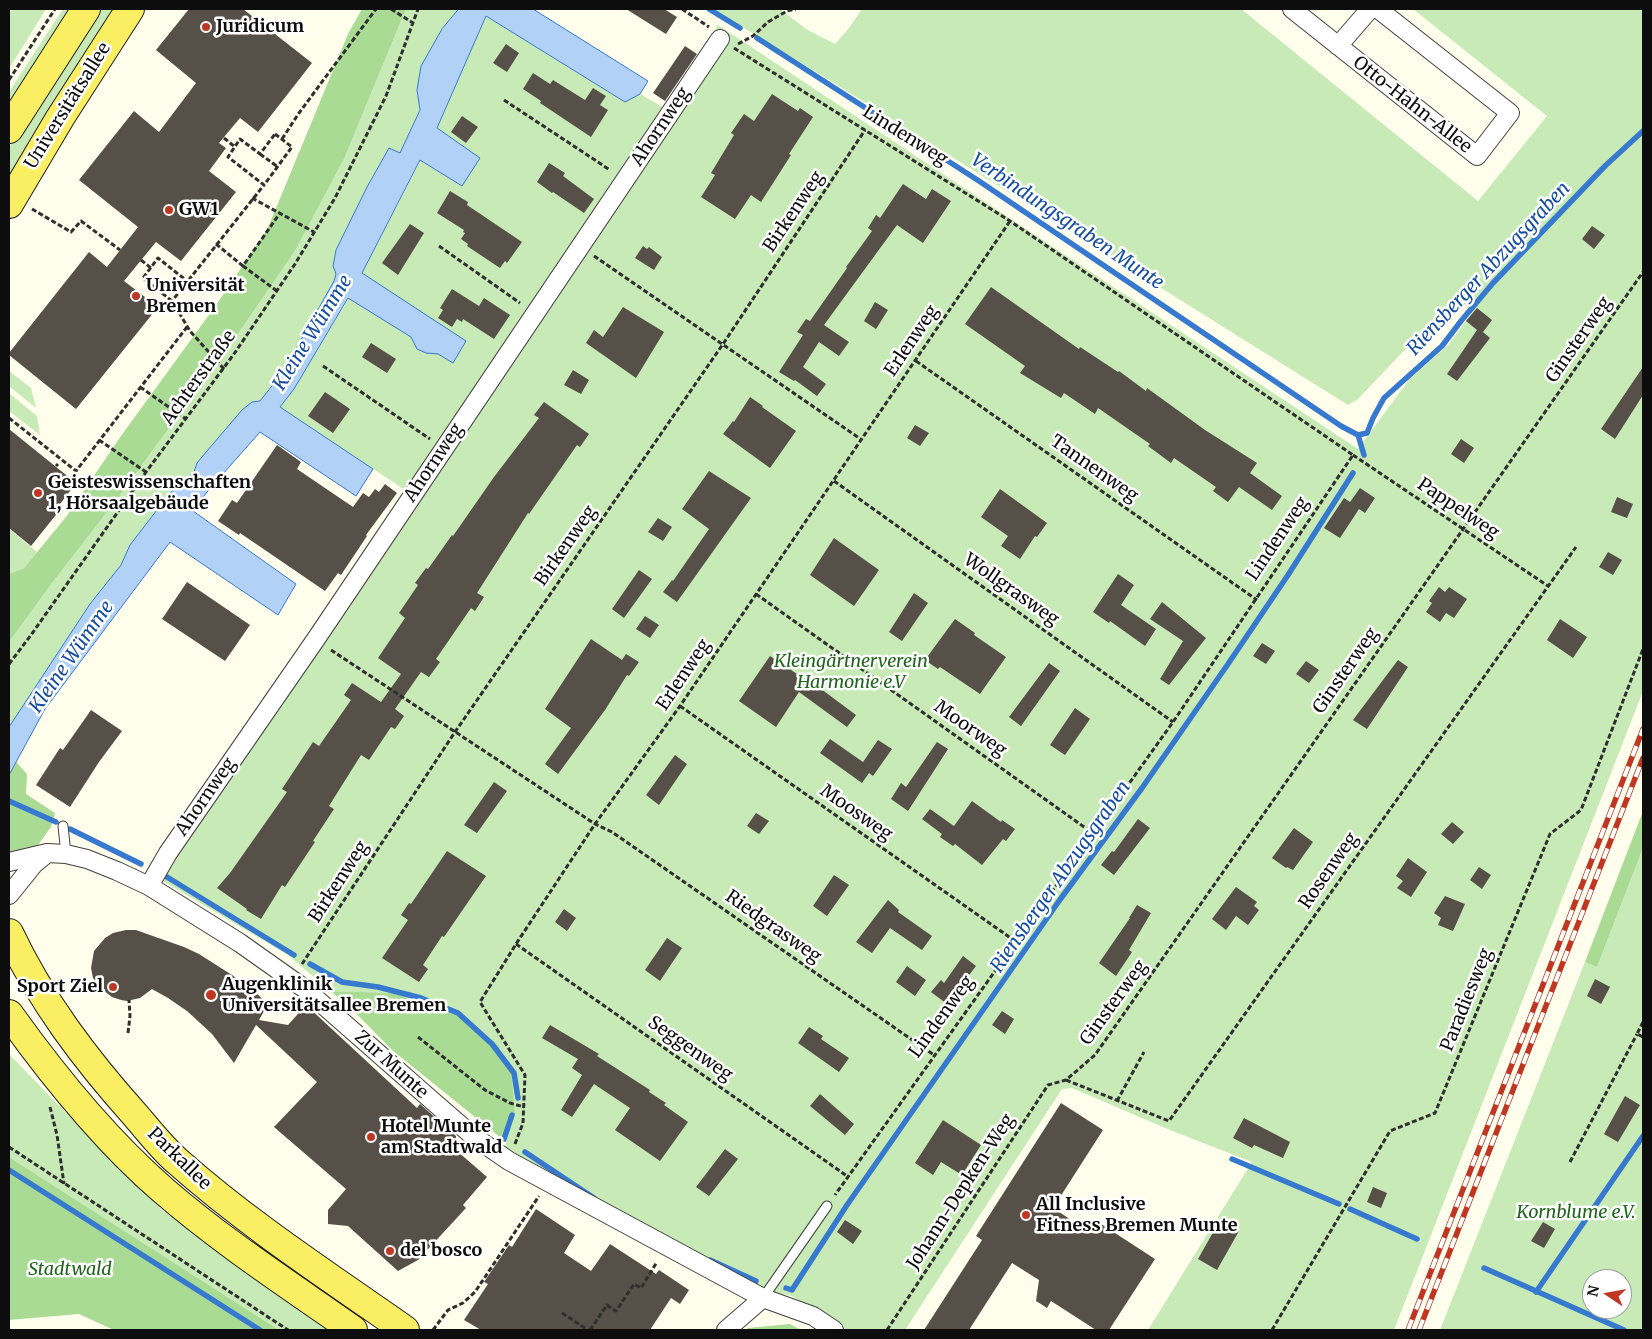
<!DOCTYPE html>
<html>
<head>
<meta charset="utf-8">
<style>
	body { margin:0 }
	#map { position:relative; width:1652px; height:1339px; overflow:hidden; background:#fffeed; font-family:Merriweather,serif }
	canvas { display:block }
	.frame { position:absolute; inset:0; border:10px solid #0d0d0d; pointer-events:none }
	.north { position:absolute; left:1582px; top:1269px; width:50px; height:50px; box-sizing:border-box; background:#fff; border:1px solid #9e9e9e; border-radius:50%; rotate:282deg; font-size:14px; font-weight:700; line-height:20px; text-align:center; color:#0d0d0d }
	.north::after { content:''; display:block; margin:auto; width:18px; height:22px; background:#bf3623; clip-path:polygon(50% 0,100% 100%,50% 72%,0 100%) }
</style>
</head>
<body>
<div id="map">
<canvas width="1652" height="1339"></canvas>
<div class="frame"></div>
<div class="north">N</div>
</div>
<script>
const ctx = document.querySelector('canvas').getContext('2d');
ctx.lineJoin = 'round';
function fill(path, color) { ctx.fillStyle = color; ctx.fill(path, 'evenodd'); }
function trace(path, color, width, dash) { ctx.strokeStyle = color; ctx.lineWidth = width; ctx.lineCap = dash ? 'butt' : 'round'; ctx.setLineDash(dash || []); ctx.stroke(path); }
function write(font, color, halo, rows, align = 'center') {
  ctx.font = font + ' Merriweather,serif'; ctx.lineWidth = 5; ctx.setLineDash([]); ctx.textBaseline = 'middle'; ctx.strokeStyle = halo; ctx.fillStyle = color; for (const [text, x, y, turn = 0] of rows) {
    ctx.save(); ctx.translate(x, y); ctx.rotate((+turn || 0) * Math.PI / 180); ctx.textAlign = isNaN(turn) ? turn : align; if (halo) ctx.strokeText(text, 0, 0); ctx.fillText(text, 0, 0); ctx.restore();
  }
}
const green = new Path2D(`
	M9,9h37l-37,60z
	M63,9h9l-61,95 -2,-2v-10z
	M96,9h22l-109,174v-35l22,-40z
	M406,9h53l-17,20 -25,61 3,19 -20,45 -11,-5 -22,38 -31,63 -3,16 3,8 -2,7 -51,91 -23,29 -63,62 -3,9 -24,21 -40,52 -9,20 -31,39 -81,123v-85l43,-59 63,-81 127,-174 53,-77 49,-92z
	M713,9h67l26,20 29,15 14,-16 13,-19h379l237,192 69,-85 -134,-107h230v682l-249,639h-246l104,-168 -82,-32 -98,-42 -10,1 -157,241h-59l-54,-34 -37,-7 -250,-138 1,-9 9,-27 -123,-122 -62,-2 -42,-36 -125,-74 2,-11 252,-372 -137,-91 14,-18 55,-91 72,-138 59,-1 -43,-31 49,-112 139,86 15,-8 26,15 52,-84 640,424 51,-69 39,-35 24,-32 -13,-15 -24,20 -78,82 -9,5 -514,-322z
	M9,371l22,17 5,20 -27,-22z
	M9,393l28,23 3,19 -31,-24z
	M9,529l28,23 -13,16 -15,6z
	M1643,848v482h-203l145,-368 12,5zM1592,1279h30v30h-30z
	M9,1054l63,65 90,91 174,120h-57l-270,-173z`);
const forest = new Path2D(`
	M362,9h44l-62,150 -49,92 -53,77 -127,174 -63,81 -43,59v-68l15,-6 42,-51 55,-81 93,-128 53,-78 81,-196z
	M16,762l11,12 -1,20 29,19 -4,14 -18,25 -24,6v-83z
	M1643,811v37l-46,119 -12,-5z
	M330,991l62,2 71,22 35,30 13,26 4,44 -9,27 -114,-92 -45,-46z
	M9,1157l270,173h-165l-35,-16 -70,6z
	M790,1324l11,6h-56l3,-2z`);
const water = new Path2D(`
	M459,9h74l115,72 -8,13 -15,8 -139,-86 -49,112 43,30 -18,28 -42,-26 -58,113 104,68 -13,22 -15,-9 -12,-1 -9,-4 -6,-12 -63,-39 -54,91 -14,18 93,62 -17,27 -96,-64 -53,60 -14,19 103,73 -18,31 -108,-73 -125,167 -36,66v-48l81,-123 31,-39 9,-20 40,-52 24,-21 3,-9 10,-12 35,-41 10,-8 8,-1 23,-29 51,-91 2,-7 -3,-8 3,-16 31,-63 22,-39 11,5 20,-43 -3,-20 4,-24 21,-37z`);
const stream = new Path2D(`
	M709,9l31,19
	M757,38l222,143 362,245 17,9
	M1358,435l9,-2 6,-15 11,-20 58,-52 19,-25 32,-38 112,-117 38,-35
	M1358,435l6,20
	M9,801l47,21
	M70,829l71,35
	M167,877l127,78
	M310,964l32,18 36,5 43,11 37,15 34,31 22,29 4,25
	M504,1139l8,-24
	M525,1152l69,46
	M1232,1159l107,45
	M9,1170l251,160
	M1350,1209l67,30
	M710,1260l46,21
	M1484,1268l140,62
	M786,1288l6,2 55,-85 212,-304 83,-113 86,-124 60,-89 65,-102
	M1536,1292l107,-156`);
const building = new Path2D(`
	M189,9h54l69,54 -54,69 -18,-14 -21,25 7,5 -17,23 27,21 -55,69 -25,-19 -32,39 34,26 -82,102 -67,-54v-2l80,-101 18,15 31,-40 -59,-47 55,-69 25,21 37,-49 -40,-33z
	M626,9h38l13,8 -11,17z
	M506,44l13,9 -12,19 -14,-9z
	M685,46l12,8 -32,47 -12,-8z
	M533,73l17,11 3,-4 32,20 8,-12 13,8 -6,9 8,5 -17,27 -51,-34 1,-2 -18,-12z
	M772,94l26,17 2,-3 13,9 -24,37 2,1 -30,47 -10,-7 -16,24 -34,-22 14,-22 -4,-2 23,-38 -3,-2 13,-19 10,7z
	M462,116l16,11 -12,16 -15,-11z
	M549,163l16,10 -2,3 31,23 -10,14 -31,-21 -1,1 -15,-11z
	M903,184l23,15 6,-10 19,12 -28,42 -26,-18 -73,100 25,17 -10,14 -20,-14 -16,25 23,17 -9,12 -22,-16 -1,1 -15,-9 24,-37 -6,-3 9,-13 4,2 37,-53 -1,-1 26,-36 -4,-3 8,-13 4,3z
	M450,191l18,11 -1,3 55,37 -15,21 -2,-2 -5,7 -33,-22 1,-2 -7,-5 4,-6 -2,-1 1,-2 -27,-17z
	M410,224l14,9 -26,42 -16,-12z
	M1592,226l13,9 -11,14 -12,-10z
	M643,246l4,3 2,-2 13,10 -8,13 -19,-12z
	M991,287l88,62 1,-2 38,25 1,-1 27,20 1,-3 58,42 52,33 -7,10 32,23 -10,14 -33,-23 -11,15 -15,-11 3,-4 -42,-29 -3,5 -23,-17 2,-2 -52,-36 -3,6 -31,-21 -3,5 -41,-25 5,-7 -60,-42z
	M452,289l27,17 5,-8 26,17 -16,24 -31,-20 -1,3 -5,-3 -5,8 -14,-9 5,-8 -3,-2z
	M875,302l13,8 -12,19 -12,-8z
	M623,307l41,25 -28,46 -50,-35 8,-13 9,7z
	M1477,308l15,12 -9,12 7,6 -33,43 -10,-7 30,-44 -11,-9z
	M371,343l25,16 -9,14 -25,-16z
	M1643,367v28l-28,44 -14,-10z
	M573,370l16,10 -8,14 -17,-9z
	M325,392l25,17 -17,24 -25,-17z
	M750,397l13,9 -1,1 34,24 -26,37 -47,-34 10,-13 1,1z
	M544,402l45,32 -9,13 -3,-2 -48,69 -1,-1 -51,80 7,4 -9,14 -4,-3 -35,51 4,3 -11,15 -8,-5 -26,37 9,7 -9,13 -4,-2 -22,33 -8,-5 -32,51 5,3 -21,32 2,1 -30,45 -3,-2 -21,34 -15,-9 1,-1 -30,-21 13,-15 57,-81 -5,-3 31,-47 6,4 32,-46 -7,-5 8,-12 29,19 20,-28 -23,-16 27,-40 -6,-5 19,-28 -3,-2 11,-15 2,1 24,-34 1,1 41,-59 45,-59 -5,-3z
	M915,425l14,8 -9,13 -13,-8z
	M9,429l67,54 -16,21 3,2 -32,40 -22,-18z
	M1461,439l13,9 -10,15 -13,-9z
	M277,445l24,17 -4,7 56,38 10,-14 6,4 6,-8 4,3 6,-8 12,9 -31,42 1,1 -26,39 -3,-2 -13,18 -85,-58 -1,2 -21,-14 14,-21 5,3z
	M709,471l42,27 -74,104 -14,-10 9,-12 1,1 36,-52 -27,-20z
	M1360,488l15,10 -10,15 -6,-4 -19,29 -16,-10 20,-30 6,4z
	M1000,489l47,34 -10,14 -2,-1 -15,23 -19,-13 7,-10 -27,-19z
	M1617,497l16,7 -6,14 -16,-6z
	M658,518l14,9 -9,14 -15,-9z
	M834,538l45,32 -25,36 -44,-31z
	M1608,552l14,8 -9,15 -14,-8z
	M639,570l13,9 -28,39 -12,-9z
	M1118,574l16,11 -13,20 35,24 -11,17 -35,-25 -1,2 -16,-11z
	M187,582l63,43 -25,36 -63,-42z
	M1439,587l6,5 4,-5 18,12 -13,19 -8,-5 -6,9 -14,-10 6,-9 -3,-2z
	M914,593l14,10 -26,38 -13,-9z
	M1162,602l44,36 -37,47 -9,-6 23,-38 -33,-22z
	M645,616l14,9 -9,13 -14,-9z
	M955,619l20,14 -1,2 32,22 -26,37 -40,-27 -2,2 -13,-9z
	M1560,619l27,18 -14,21 -26,-18z
	M591,639l31,21 4,-6 13,8 -10,14 -2,-1 -22,35 -47,64 -13,-10 26,-36 -26,-19z
	M1262,643l13,8 -9,13 -13,-8z
	M770,656l33,22 2,-1 51,38 -9,12 -48,-35 -23,35 -37,-26z
	M1398,660l10,7 -41,62 -14,-9z
	M1306,661l13,9 -10,13 -13,-9z
	M1049,663l11,8 -39,55 -12,-9z
	M1075,708l15,11 -25,36 -15,-10z
	M91,710l31,21 -23,31 -29,45 -34,-22 24,-37 3,2z
	M830,739l33,23 15,-22 14,9 -19,27 -4,-3 -7,10 -42,-30z
	M937,742l11,7 -40,62 -17,-12 10,-16 5,4z
	M675,755l12,9 -28,41 -13,-10z
	M494,782l13,9 -30,42 -13,-8z
	M972,801l29,21 1,-2 13,9 -9,12 -3,-2 -21,26 -27,-21 -2,2 -13,-9 2,-3 -20,-15 8,-10 24,17z
	M756,813l13,8 -10,13 -12,-8z
	M1138,819l12,9 -36,47 -13,-10 11,-14 2,1z
	M1452,822l12,10 -11,12 -12,-10z
	M1294,828l19,14 -20,28 -6,-3 -1,1 -14,-10z
	M447,851l39,25 -31,45 -11,16 -2,-1 -19,29 5,4 -9,13 -37,-24 26,-38 -7,-5 8,-12 2,1z
	M1408,858l19,14 -16,25 -14,-9 6,-7 -7,-5z
	M1479,867l12,8 -9,14 -12,-9z
	M834,875l15,10 -22,31 -14,-10z
	M1236,887l21,15 -3,4 5,4 -11,15 -12,-9 -10,14 -14,-11z
	M1445,896l20,8 -12,27 -15,-6 3,-7 -7,-5z
	M888,900l11,10 -1,2 34,24 -10,14 -32,-22 -18,25 -16,-11z
	M1137,905l14,8 -22,37 3,2 -16,24 -17,-13 31,-45h-1z
	M564,909l12,9 -9,13 -12,-9z
	M126,930h10l14,5 34,12 15,7 33,21 20,14 16,15 -9,16 29,5 18,-20 111,103 3,-4 36,32 1,15 30,26 -24,28 3,3 -48,52 -20,11 -50,-45 -20,-2v-14l18,-21 -72,-62 43,-45 -61,-57 -22,38 -22,-29 -25,-23 -19,-13 -16,-9 -12,9 -13,3 -6,-1 -9,-3 -13,-10 -6,-9 -2,-10 3,-17 11,-13 8,-5z
	M667,938l15,10 -22,33 -15,-11z
	M963,956l13,10 -29,38 -16,-12 10,-12 3,3z
	M907,966l19,14 -11,16 -19,-14z
	M1595,979l15,8 -9,17 -14,-8z
	M1002,1011l12,8 -9,15 -13,-9z
	M550,1025l49,29 -2,2 53,34 -1,2 17,11 -2,2 24,17 -28,39 -45,-31 15,-22 -36,-24 -22,33 -11,-7 21,-35 -10,-7 6,-9 -36,-21z
	M809,1027l14,9 -2,3 28,19 -10,14 -41,-29z
	M820,1094l34,30 -9,11 -35,-29z
	M1625,1096l15,9 -22,37 -14,-8z
	M1061,1103l42,27 -50,78 38,25 7,-11 57,37 -46,71h-13l-45,-29 -4,7 -11,-7 3,-21 -27,-17 -43,67h-45l58,-90 -6,-4z
	M1244,1118l46,24 -7,16 -29,-13 -2,3 -19,-10z
	M943,1120l38,25 -19,30 -21,-13 -8,13 -18,-12z
	M725,1149l13,10 -29,37 -13,-9z
	M1373,1187l14,6 -6,15 -14,-6z
	M536,1209l39,26 -11,18 27,18 19,-27 46,30 3,-4 30,20 -9,14 -9,-6 -21,32h-169l-17,-10 24,-36 -4,-2 25,-37 3,2z
	M845,1220l17,11 -9,13 -16,-12z
	M1220,1220l19,11 -22,39 -19,-11z
	M1543,1222l12,7 -11,19 -13,-7z`);
const path = new Path2D(`
	M391,9l22,14
	M682,9l27,18
	M738,44l15,-8 15,-14 19,-11 9,-2
	M734,48l276,173 343,234 -180,267 -338,473
	M9,80l46,-71
	M504,100l106,70
	M275,134l17,13 -28,38 -36,-28 12,-18 20,15z
	M224,138l11,9
	M282,139l17,-26 77,-104
	M260,154l18,13
	M252,198l62,34
	M32,209l39,23 10,-11 39,29
	M216,244l27,22
	M439,246l81,57
	M594,256l268,184
	M141,260l10,8
	M277,291l-34,-25 37,-53
	M172,301l-29,-23 15,-20 29,23
	M916,361l341,239
	M323,366l107,73
	M224,369l-34,-38 -18,-30 92,-116
	M140,387l46,32
	M9,418l67,53 111,-144
	M99,440l47,32
	M1353,455l195,131
	M56,466l2,-2
	M834,481l339,241
	M756,594l338,240
	M331,650l264,174 17,8 322,223
	M9,664l22,-29 115,-163 88,-118 61,-90 40,-66 51,-102 32,-87
	M680,706l335,235
	M516,944l331,232
	M302,964l153,-232 268,-388 142,-214
	M1643,1022l-6,12 6,3
	M128,1033l2,-17 -1,-16
	M418,1037l67,53 25,13 14,4
	M1066,1080l103,41 407,-574
	M1117,1101l27,-49
	M50,1107l7,28 7,49
	M515,1144l8,-21 2,-48 -45,-73 36,-58 79,-120 85,-118 330,-485
	M9,1147l279,183
	M1570,1162l67,-128
	M562,1313l26,17
	M433,1330l15,-20 15,-7 12,-11 64,-96
	M590,1330l17,-25 9,6 18,-27 7,4 16,-26
	M887,1330l161,-245 18,-5 29,-25 548,-783
	M1272,1330l118,-199 45,-18 115,-279 31,-24 62,-161`);
const service = new Path2D(`
	M63,826l3,28
	M763,1298l64,-92`);
const minor = new Path2D(`
	M1292,9l185,147 33,-43 -132,-104
	M1338,46l32,-37
	M9,862l38,-9 19,1 21,5 30,12 32,15 91,57 65,46 131,115 37,32 36,25 254,137 50,18 21,14
	M149,886l19,-33 148,-214 404,-600
	M9,895l25,-31 11,-9
	M726,1330l37,-32`);
const primary = new Path2D(`
	M9,129l77,-120
	M9,204l51,-86 70,-109
	M9,933c32,68 77,127 127,183 13,15 26,32 41,45 71,63 151,115 228,169
	M9,1014c45,63 96,126 155,177 59,51 125,94 189,139`);
const rail = new Path2D(`
	M1408,1330l235,-601
	M1419,1330l224,-572`);
const markers = [
	[206,27,5,"#bf3623"],
	[169,210,5,"#bf3623"],
	[136,296,5,"#bf3623"],
	[38,493,5,"#bf3623"],
	[113,987,5,"#bf3623"],
	[211,995,6,"#bf3623"],
	[371,1137,5,"#bf3623"],
	[1026,1215,5,"#bf3623"],
	[390,1251,5,"#bf3623"]
];
const poiNames = [
	["Juridicum",216,27],
	["GW1",179,210],
	["Universität",146,286],
	["Bremen",146,307],
	["Geisteswissenschaften",48,483],
	["1, Hörsaalgebäude",48,504],
	["Augenklinik",222,985],
	["Universitätsallee Bremen",222,1006],
	["Sport Ziel",103,987,"right"],
	["Hotel Munte",381,1127],
	["am Stadtwald",381,1148],
	["All Inclusive",1036,1205],
	["Fitness Bremen Munte",1036,1226],
	["del bosco",400,1251]
];
const streetNames = [
	["Otto-Hahn-Allee",1412,105,38],
	["Universitätsallee",68,106,-58],
	["Ahornweg",661,127,-56],
	["Lindenweg",905,136,32],
	["Birkenweg",794,212,-56],
	["Ginsterweg",1579,340,-55],
	["Erlenweg",912,341,-56],
	["Achterstraße",199,378,-54],
	["Ahornweg",434,463,-56],
	["Tannenweg",1094,469,35],
	["Pappelweg",1458,509,34],
	["Lindenweg",1278,539,-56],
	["Birkenweg",566,546,-55],
	["Wollgrasweg",1011,590,35],
	["Ginsterweg",1346,671,-55],
	["Erlenweg",684,675,-56],
	["Moorweg",970,729,35],
	["Ahornweg",206,797,-55],
	["Moosweg",856,813,35],
	["Rosenweg",1329,871,-55],
	["Birkenweg",339,882,-57],
	["Riedgrasweg",773,927,35],
	["Paradiesweg",1467,1000,-68],
	["Ginsterweg",1114,1003,-54],
	["Lindenweg",942,1017,-54],
	["Seggenweg",690,1049,35],
	["Zur Munte",391,1065,42],
	["Parkallee",179,1159,44],
	["Johann-Depken-Weg",961,1192,-57]
];
const parkNames = [
	["Kleingärtnerverein",851,662],
	["Harmonie e.V",851,683],
	["Kornblume e.V.",1576,1213],
	["Stadtwald",70,1270]
];
const waterNames = [
	["Verbindungsgraben Munte",1067,222,34],
	["Riensberger Abzugsgraben",1489,269,-47],
	["Kleine Wümme",313,333,-58],
	["Kleine Wümme",72,657,-55],
	["Riensberger Abzugsgraben",1061,877,-55]
];
fill(green, '#c8eab6');
fill(forest, '#a9db95');
fill(water, '#b1d1f7');
trace(water, '#3779cf', 1);
trace(stream, '#3779cf', 5.5);
fill(building, '#565049');
trace(service, '#404040', 11);
trace(minor, '#404040', 20);
trace(primary, '#1e1e1e', 30);
trace(path, '#2f2f2f', 3, [5, 2.5]);
trace(service, '#fff', 9);
trace(minor, '#fff', 18);
trace(primary, '#faef62', 28);
trace(rail, '#bf3623', 5.5);
trace(rail, '#fff', 4, [11]);
for (const [x, y, r, color] of markers) { const dot = new Path2D(); dot.arc(x, y, r, 0, 2 * Math.PI); ctx.fillStyle = color; ctx.fill(dot); trace(dot, '#fff', 2); }
write('bold 18px', '#0d0d0d', '#fff', poiNames, 'left');
write('18px', '#0d0d0d', '#fff', streetNames);
write('italic 18px', '#1f661c', '#fff', parkNames);
write('italic 19px', '#144ca1', '#fff', waterNames);
</script>
</body>
</html>
